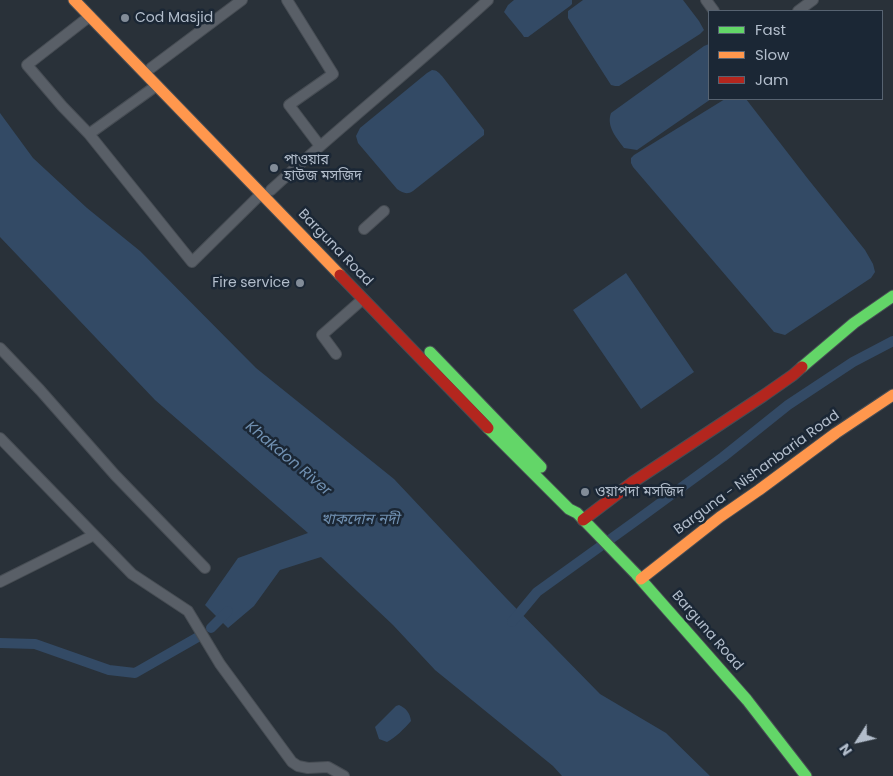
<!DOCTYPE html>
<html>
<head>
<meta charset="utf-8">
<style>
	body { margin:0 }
	#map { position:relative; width:893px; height:776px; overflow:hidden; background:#293139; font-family:Poppins,sans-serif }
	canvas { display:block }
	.legend { position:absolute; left:708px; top:10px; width:175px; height:90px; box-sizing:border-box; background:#1b2735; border:1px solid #576371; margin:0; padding:6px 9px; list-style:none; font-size:15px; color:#b2bdcb }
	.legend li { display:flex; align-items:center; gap:10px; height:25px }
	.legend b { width:25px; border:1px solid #576371 }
	.north { position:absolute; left:833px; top:716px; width:50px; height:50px; -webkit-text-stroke:4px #1b2735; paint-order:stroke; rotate:235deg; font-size:14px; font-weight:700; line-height:20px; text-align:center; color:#b2bdcb }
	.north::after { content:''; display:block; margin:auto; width:18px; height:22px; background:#b2bdcb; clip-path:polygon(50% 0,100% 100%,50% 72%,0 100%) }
</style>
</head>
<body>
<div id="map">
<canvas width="893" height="776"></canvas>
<ul class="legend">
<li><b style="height:6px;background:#63d668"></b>Fast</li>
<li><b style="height:6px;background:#ff974d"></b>Slow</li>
<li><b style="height:6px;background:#b3261e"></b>Jam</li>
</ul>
<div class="north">N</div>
</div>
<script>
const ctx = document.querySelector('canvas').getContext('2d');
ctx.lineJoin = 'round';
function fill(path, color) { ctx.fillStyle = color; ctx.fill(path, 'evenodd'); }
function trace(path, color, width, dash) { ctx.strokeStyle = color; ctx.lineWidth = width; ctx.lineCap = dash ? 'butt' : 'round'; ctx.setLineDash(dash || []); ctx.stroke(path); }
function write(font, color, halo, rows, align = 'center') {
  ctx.font = font + ' Poppins,"Noto Sans Bengali",sans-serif'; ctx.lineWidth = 5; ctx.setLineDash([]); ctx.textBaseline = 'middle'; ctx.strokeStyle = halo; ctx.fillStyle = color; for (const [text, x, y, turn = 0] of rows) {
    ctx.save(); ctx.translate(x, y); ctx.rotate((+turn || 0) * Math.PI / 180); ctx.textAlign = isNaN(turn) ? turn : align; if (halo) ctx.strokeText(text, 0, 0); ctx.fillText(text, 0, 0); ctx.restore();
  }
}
const water = new Path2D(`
	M514,0h58v4l-2,2 -42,31h-4l-2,-3 -18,-22 4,-7z
	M583,0h100l16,21 5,9 -4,4 -81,52h-4l-4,-1 -43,-67v-7z
	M709,44v55h2l-74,51 -13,-2c-7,-10 -18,-21 -13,-35l93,-67z
	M432,70c5,0 7,3 10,6l42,54v5l-71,56c-6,4 -10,2 -16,-2l-39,-46 -2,-7 4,-8 67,-55z
	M725,99h21l62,80 57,71 8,14 2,8 -4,6 -86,57 -11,-3 -141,-165 -2,-4v-5l3,-3z
	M0,113l33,45 54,50 53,43 116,117 138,111 112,119 94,96 66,39 44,43h-148l-9,-10 -118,-96 -42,-45 -72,-68 -41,13 -26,36 -26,22 -23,-23 33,-47 70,-25 -153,-133 -155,-163z
	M626,273l68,99 -53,37 -68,-99z
	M399,705c7,3 11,8 12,16 -7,8 -15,16 -24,21l-8,-3 -4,-12 21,-21z`);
const canal = new Path2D(`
	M512,622l25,-30 100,-72 86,-63 65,-52 65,-43 40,-21
	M211,628l17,-17
	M0,643l35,1 74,26 26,3 63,-36`);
const street = new Path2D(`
	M287,0l46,74 -44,31 31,41
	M706,0l8,11
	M798,11l15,-11
	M151,68l91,-68
	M156,86l-67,48 103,128 70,-69
	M89,134l-27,-28 -35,-41 63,-49
	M271,190c71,-65 146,-125 217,-190
	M364,229l20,-18
	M0,348l40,42 75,85 90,93
	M336,354l-14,-19 41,-36
	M0,438l132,136 56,37 32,53 72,98 6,4 10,2 20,-1 16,9
	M0,582l94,-47`);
const fast = new Path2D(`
	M430,352l111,115
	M802,367l52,-44 39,-27
	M488,428l81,81 8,4 59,61 111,126 59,76`);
const slow = new Path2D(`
	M74,0l266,275
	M641,579l79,-62 39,-27 77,-57 57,-38`);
const jam = new Path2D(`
	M340,275l148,153
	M583,520l50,-38 130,-86 30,-21 9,-8`);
const markers = [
	[125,18,5,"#828c98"],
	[274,168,5,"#828c98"],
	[300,283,5,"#828c98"],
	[585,492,5,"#828c98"]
];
const poiNames = [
	["Cod Masjid",135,18],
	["পাওয়ার",284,160],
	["হাউজ মসজিদ",284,176],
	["Fire service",290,283,"right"],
	["ওয়াপদা মসজিদ",595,492]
];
const streetNames = [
	["Barguna Road",335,248,46],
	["Barguna - Nishanbaria Road",757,473,-36],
	["Barguna Road",707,631,49]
];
const waterNames = [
	["Khakdon River",288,459,40],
	["খাকদোন নদী",360,520]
];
fill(water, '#334a65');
trace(canal, '#334a65', 10);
trace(street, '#474d54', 12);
trace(fast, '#474d54', 13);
trace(slow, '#474d54', 13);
trace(jam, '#474d54', 13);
trace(street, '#595f67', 10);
trace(fast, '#63d668', 11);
trace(slow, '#ff974d', 11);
trace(jam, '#b3261e', 11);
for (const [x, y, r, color] of markers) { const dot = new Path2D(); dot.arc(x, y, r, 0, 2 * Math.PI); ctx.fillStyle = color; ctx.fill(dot); trace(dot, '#1b2735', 2); }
write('14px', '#b2bdcb', '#1b2735', poiNames, 'left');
write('14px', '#b2bdcb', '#1b2735', streetNames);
write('italic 15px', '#7090b1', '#1b2735', waterNames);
</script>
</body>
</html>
